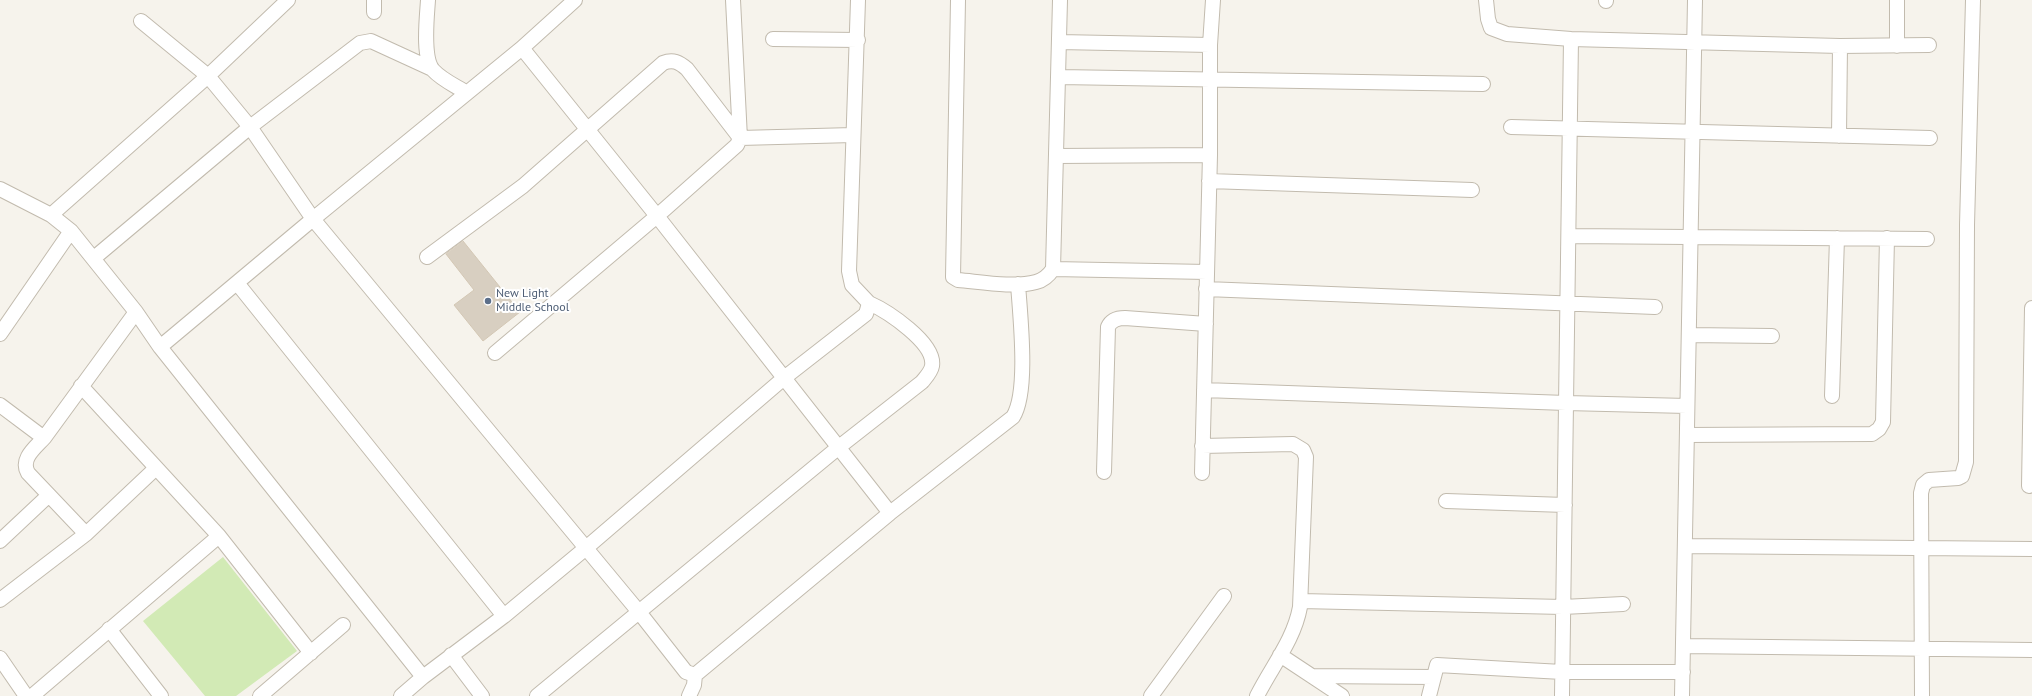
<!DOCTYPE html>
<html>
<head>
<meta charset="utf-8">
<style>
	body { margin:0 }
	canvas { display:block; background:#f6f3ec }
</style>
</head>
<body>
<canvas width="2032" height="696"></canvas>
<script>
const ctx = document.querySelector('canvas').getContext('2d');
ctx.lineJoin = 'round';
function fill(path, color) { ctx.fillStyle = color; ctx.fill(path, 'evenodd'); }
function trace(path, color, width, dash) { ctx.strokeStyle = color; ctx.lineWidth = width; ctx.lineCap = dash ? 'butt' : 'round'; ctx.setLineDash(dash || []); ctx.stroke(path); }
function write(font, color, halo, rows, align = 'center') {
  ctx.font = font + ' "PT Sans",sans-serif'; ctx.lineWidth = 4; ctx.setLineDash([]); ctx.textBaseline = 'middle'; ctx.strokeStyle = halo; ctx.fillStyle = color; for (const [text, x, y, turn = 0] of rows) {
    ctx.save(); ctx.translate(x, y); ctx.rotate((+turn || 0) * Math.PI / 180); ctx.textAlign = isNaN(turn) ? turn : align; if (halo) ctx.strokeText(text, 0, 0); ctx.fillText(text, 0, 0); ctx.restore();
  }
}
const green = new Path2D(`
	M223,557l74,94 -61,45h-31l-62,-75z`);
const building = new Path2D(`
	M463,241l57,71 -37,29 -29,-36 20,-15 -28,-36z`);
const minor = new Path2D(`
	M428,0c-1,17 -6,57 5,70 9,10 23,16 34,23
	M958,0l-5,277 5,3c23,2 56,8 78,2 8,-2 13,-7 17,-13l7,-269
	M1486,0l2,19 3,9 16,6 64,5 269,7 89,-1
	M1606,1v-1
	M374,12v-12
	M141,21l67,55 42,51 63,92 209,-171 53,-48
	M773,39l85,1
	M1059,42l151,3
	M1897,46v-46
	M522,48l135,168 233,297
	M1059,77l424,7
	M1511,127l419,11
	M1839,136l1,-90
	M1056,156l154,-1
	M1209,181l263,9
	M0,189l51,26 20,16 65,81 24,35 263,330
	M51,215l157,-139 80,-76
	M1569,236l358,3
	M427,257l96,-71 140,-123c10,-4 16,-1 24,6l53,69 113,-3
	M94,258l156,-131 110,-84 11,-2 61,28
	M1053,269l154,3
	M237,283l267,333
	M1206,289l449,18
	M0,334l71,-103
	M1689,335l83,1
	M160,347l153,-128 326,393 47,60 9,3 195,-162 123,-96c16,-25 7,-102 5,-133
	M495,353l162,-137 80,-71 3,-7 -7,-138
	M81,386l138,150 92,117
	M1204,390l362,13 121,3
	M1832,396l5,-158
	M0,405l44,33
	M1687,435l185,-1 7,-5 4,-7 4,-184
	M1202,446l91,-2 10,6 3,7 -6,150c-6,33 -28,59 -43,89
	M1104,472l4,-145c3,-7 9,-9 17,-9l81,6
	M1202,473l8,-318v-110l3,-45
	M2029,486l3,-178
	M1446,501l119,4
	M86,534l-58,-61c-8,-14 7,-25 16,-35l92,-126
	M0,541l49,-46
	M1685,546l347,3
	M0,600l86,-66 70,-66
	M1301,601l262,6 60,-3
	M109,629l52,67
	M1683,646l349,4
	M451,655l31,41
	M1280,655l62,41
	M0,658l26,38
	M1312,676l122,1
	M32,696l187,-160
	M260,696l83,-71
	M401,696l22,-19 81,-61 82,-68 198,-170 82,-64 3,-11 -17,-18 -3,-14 9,-271
	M537,696l302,-249 83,-65c4,-5 9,-10 10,-16 4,-23 -45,-55 -63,-63
	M689,696l5,-11 1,-10
	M1151,696l73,-100
	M1429,696l8,-31 125,7h121
	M1562,696l9,-657
	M1682,696l13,-696
	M1922,696l-1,-203 2,-8 6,-5 29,-2 4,-2 4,-14 1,-237 6,-225`);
const markers = [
	[488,301,4,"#5c6f8a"]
];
const serviceNames = [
	["New Light",496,294],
	["Middle School",496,308]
];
fill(green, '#d2eab5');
fill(building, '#d8cfc1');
trace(building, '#d3c7b4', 1);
trace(minor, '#c2bbae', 16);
trace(minor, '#fff', 14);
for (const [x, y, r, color] of markers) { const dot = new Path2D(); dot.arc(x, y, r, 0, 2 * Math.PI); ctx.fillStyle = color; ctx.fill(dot); trace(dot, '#fff', 1.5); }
write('12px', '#4e5e75', '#fff', serviceNames, 'left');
</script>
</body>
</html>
